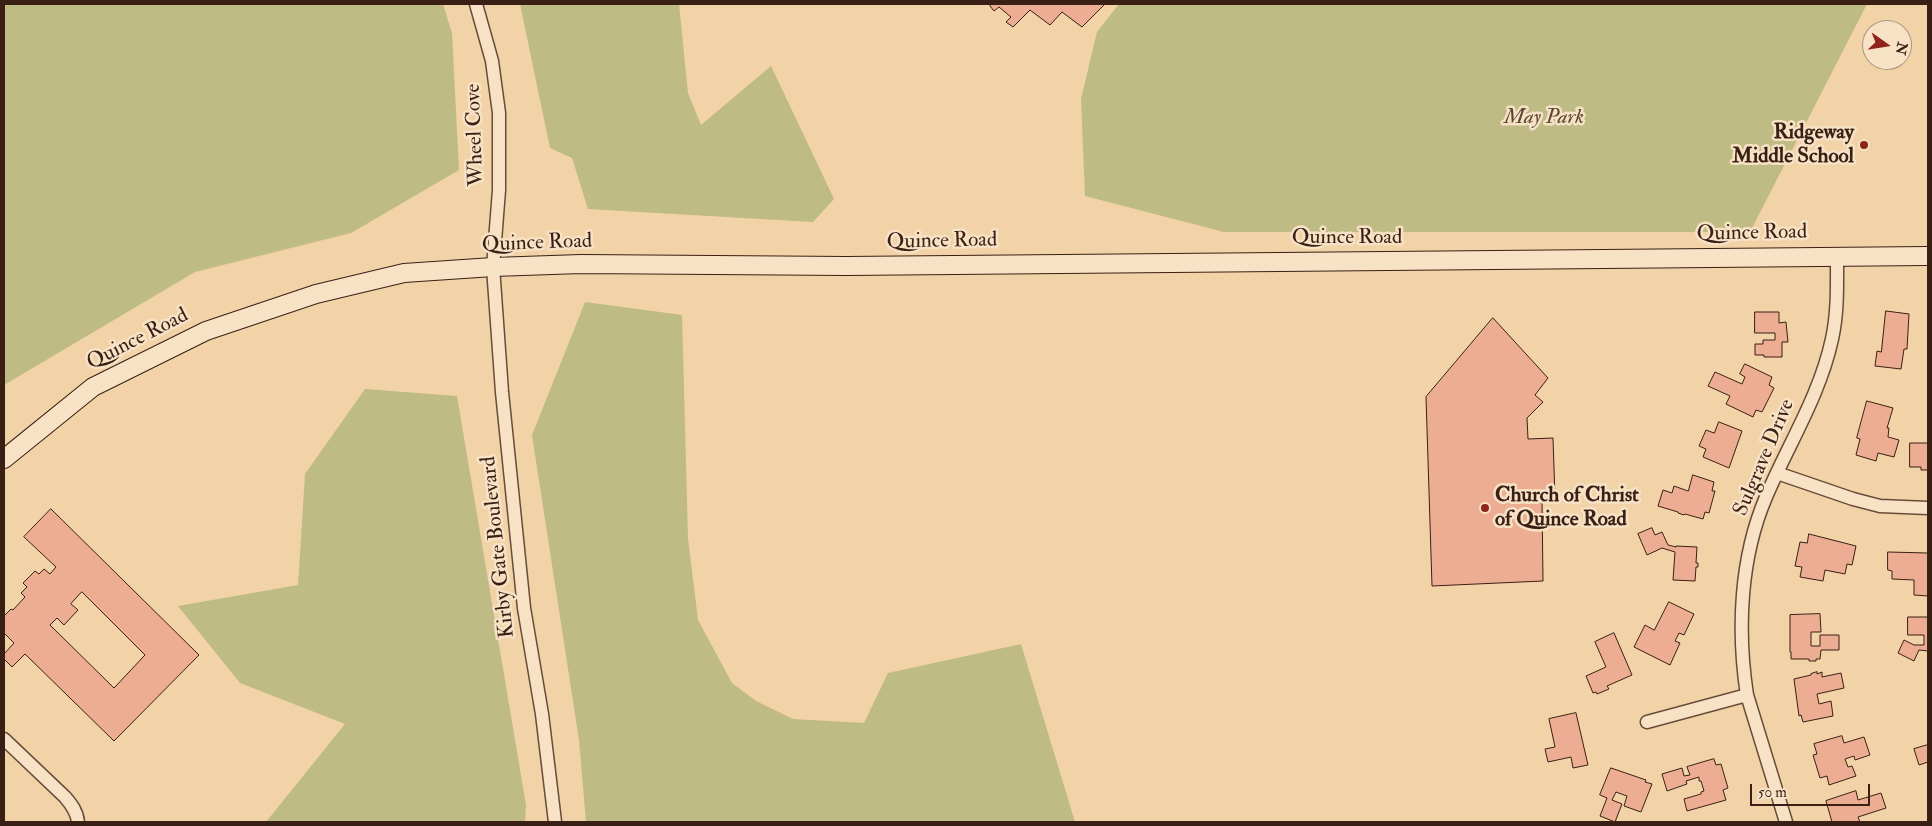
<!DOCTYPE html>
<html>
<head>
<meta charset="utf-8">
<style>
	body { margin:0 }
	#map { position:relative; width:1932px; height:826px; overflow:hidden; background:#f2d2a7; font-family:"IM FELL Double Pica",serif }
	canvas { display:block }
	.frame { position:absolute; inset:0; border:5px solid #3a1f14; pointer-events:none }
	.north { position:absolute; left:1862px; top:20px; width:50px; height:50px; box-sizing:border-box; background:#f7e2c6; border:1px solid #ab947f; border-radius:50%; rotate:103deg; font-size:14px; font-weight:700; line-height:20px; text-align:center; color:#3a1f14 }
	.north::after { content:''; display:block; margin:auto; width:18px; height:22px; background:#8f2418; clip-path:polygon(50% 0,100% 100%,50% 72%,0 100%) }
	.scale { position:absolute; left:1750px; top:784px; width:120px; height:22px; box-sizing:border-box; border:2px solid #3a1f14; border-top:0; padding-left:6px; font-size:15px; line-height:18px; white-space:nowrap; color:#3a1f14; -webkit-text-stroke:4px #f7e2c6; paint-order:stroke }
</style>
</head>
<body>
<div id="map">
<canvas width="1932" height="826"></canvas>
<div class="frame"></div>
<div class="north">N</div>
<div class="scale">50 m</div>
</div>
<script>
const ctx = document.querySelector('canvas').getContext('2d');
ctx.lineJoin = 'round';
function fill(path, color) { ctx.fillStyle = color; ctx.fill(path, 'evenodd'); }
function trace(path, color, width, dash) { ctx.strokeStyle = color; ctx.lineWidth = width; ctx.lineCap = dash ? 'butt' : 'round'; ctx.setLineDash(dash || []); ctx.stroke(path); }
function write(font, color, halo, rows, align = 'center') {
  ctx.font = font + ' "IM FELL Double Pica",serif'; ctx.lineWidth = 5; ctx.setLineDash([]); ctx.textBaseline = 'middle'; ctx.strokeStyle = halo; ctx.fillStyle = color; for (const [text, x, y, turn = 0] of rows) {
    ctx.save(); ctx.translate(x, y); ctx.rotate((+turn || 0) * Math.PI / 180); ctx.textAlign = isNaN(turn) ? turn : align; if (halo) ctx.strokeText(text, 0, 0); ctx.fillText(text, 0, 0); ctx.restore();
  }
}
const green = new Path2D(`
	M4,4h439l9,29 7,137 -108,63 -156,39 -191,113z
	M520,4h159l9,89 13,32 70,-59 63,133 -21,23 -225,-13 -16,-51 -22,-10z
	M1119,4h748l-117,228h-526l-139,-36 -4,-97 16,-67z
	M585,302l97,13 6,223 10,82 34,63 24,18 37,18 71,4 24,-50 133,-29 54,178h-489l-7,-82 -47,-305z
	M365,389l92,7 69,409 -1,17h-259l79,-98 -105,-41 -62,-77 120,-21 7,-111z`);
const building = new Path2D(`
	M992,4h113l-23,23 -20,-15 -12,13 -20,-15 -17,17 -7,-5 5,-5 -12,-10 -5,4 -4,-5z
	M1886,311l23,3 -2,35h-3l-3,20 -26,-3 2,-15 4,1z
	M1755,312h24v11l7,-1 2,20h-6v15h-18v-2h-9v-11h8v-4h12v-7h-20z
	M1493,318l55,60 -13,17 8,7 -16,16 1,21 25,-1 2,60 -13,3 1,80 -111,5 -6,-189z
	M1745,364l27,13 -3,8 5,3 -12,24 -6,-2 -3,7 -27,-13 4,-8 -22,-10 7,-14 27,12 3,-7 -5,-3z
	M1867,401l26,7 -6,20h2l-1,9 11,3 -5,17 -16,-4 -2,8 -20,-6 4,-16 -3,-1z
	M1719,422l23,9 -13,37 -26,-11 3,-8 -7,-3 7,-16 8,3z
	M1910,443h18v27h-7v-3h-11z
	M1693,475l21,7 -2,9h3l-6,22 -4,-1 -2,7 -18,-5 -1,1 -6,-2v-1l-20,-6 5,-16 9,3 2,-7 14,5z
	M51,509l148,146 -85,86 -89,-87 -13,13 -8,-8v-5l10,-11 -10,-10v-17l7,-7 2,1 12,-13 -4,-4 6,-6 -4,-4 12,-12 4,3 5,-5 6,5 6,-7 -32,-30zM82,592l63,63 -31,33 -64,-63 7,-7 7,7 14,-15 -7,-6z
	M1652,528l3,7 7,-3 6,13 8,2v-1l21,1 -1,16h2v4h-2l-1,14 -22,-1 2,-28 -13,-4 -15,7 -9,-21z
	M1809,534l47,12 -4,19 -5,-1 -2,10 -20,-4 -2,11 -23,-4 2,-10 -7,-1 5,-24 7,1z
	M1888,552l40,1v43l-14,-1v-15l-22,-1v-8l-4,-1z
	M1669,602l25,12 -10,21 -5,-2 -4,8 5,2 -10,22 -36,-18 11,-22 9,5z
	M1820,614l1,18h-10v14h9v-11h19v15h-18l-1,9h-4v2h-7v-2h-18v-7h-1v-37z
	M1908,617h20v34l-9,-1 -5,11 -16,-8 6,-13 10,5h10v-10h-16z
	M1614,633l18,42 -25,11 2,3 -12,5 -1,-2 -3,1 -7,-17 20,-9 -11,-25z
	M1817,672v2l5,-2v5l19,-4 3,15 -27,6 2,10 12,-3 2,15 -30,6 -2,-7 -2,1 -5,-37 17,-4v-1z
	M1576,713l12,52 -15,3 -2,-11 -23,5 -3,-13 10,-2 -6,-28z
	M1842,736l2,7 20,-6 6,18 -15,5 -1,-4 -9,3 3,8 4,-1 4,10 -27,9 -2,-9 -7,2 -7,-23 4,-1 -3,-10z
	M1928,745v17l-9,3 -5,-16z
	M1714,759l2,6 5,-1 7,24 -5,2 3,10 -39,11 -3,-12 17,-5v-2l3,-1 -3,-10h-2v-4l-13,4 1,3 -20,7 -5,-17 20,-6 2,8 6,-1 -3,-8z
	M1611,768l35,12 -1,2 7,2 -11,28 -17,-6 3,-10 -11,-4 -4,8 10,4 -7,18 -15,-6 7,-18 -7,-3z
	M1856,791l2,9 23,-7 5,15 -28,9 2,5h-28l-6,-21z`);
const minor = new Path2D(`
	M476,4l16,57 7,52v77l-6,77 9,125 22,216 18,106 13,108
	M1777,473l76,26 27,7 48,2
	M1647,722l100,-27
	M4,739l61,58c7,8 12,15 13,25
	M1786,822l-39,-127c-10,-65 -7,-137 19,-198 22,-52 54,-102 66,-158 6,-27 5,-55 5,-83`);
const secondary = new Path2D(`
	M4,459l89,-72 113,-56 110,-37 88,-21 89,-6 88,-3 265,2 1082,-10`);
const markers = [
	[1864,145,5,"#8f2418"],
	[1485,508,5,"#8f2418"]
];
const parkNames = [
	["May Park",1544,118]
];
const poiNames = [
	["Ridgeway",1854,133],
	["Middle School",1854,157],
	["Church of Christ",1495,496,"left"],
	["of Quince Road",1495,520,"left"]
];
const streetNames = [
	["Wheel Cove",476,135,-92],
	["Quince Road",1752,234,-1],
	["Quince Road",1347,238],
	["Quince Road",942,242,-1],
	["Quince Road",537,244,-2],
	["Quince Road",138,340,-27],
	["Sulgrave Drive",1765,458,-67],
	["Kirby Gate Boulevard",499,547,-96]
];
fill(green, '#bebb84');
fill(building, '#ecad93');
trace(building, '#3a1f14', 1);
trace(minor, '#684c39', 15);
trace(secondary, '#3a1f14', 20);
trace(minor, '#f7e2c6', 12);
trace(secondary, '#f7e2c6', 18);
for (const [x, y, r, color] of markers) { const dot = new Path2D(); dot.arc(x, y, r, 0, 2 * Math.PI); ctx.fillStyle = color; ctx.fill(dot); trace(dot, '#f7e2c6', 2); }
write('italic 21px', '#5b4630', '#f7e2c6', parkNames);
write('bold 21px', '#3a1f14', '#f7e2c6', poiNames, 'right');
write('21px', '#3a1f14', '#f7e2c6', streetNames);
</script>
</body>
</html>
